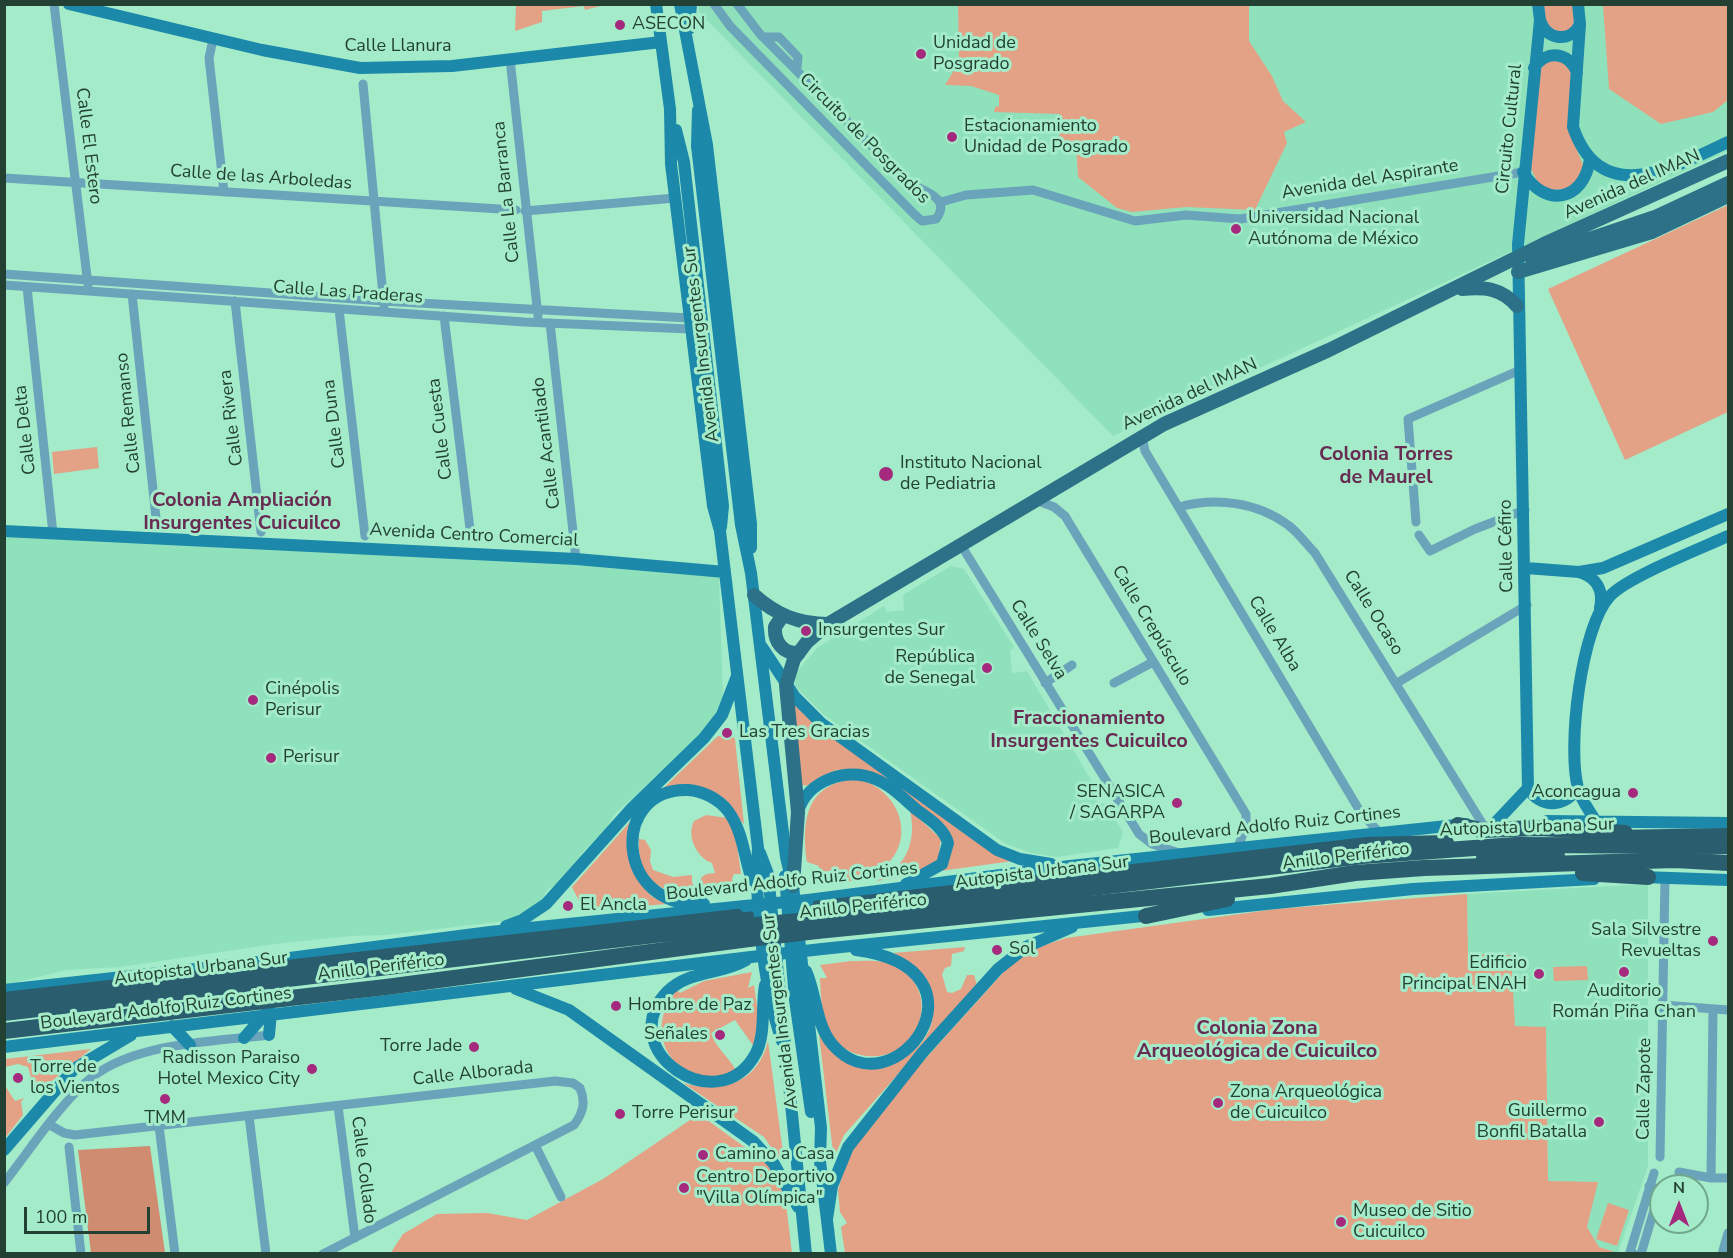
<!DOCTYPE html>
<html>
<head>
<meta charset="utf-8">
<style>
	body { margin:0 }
	#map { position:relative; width:1733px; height:1258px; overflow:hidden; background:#a3ebc9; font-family:"Nunito Sans",sans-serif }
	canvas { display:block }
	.frame { position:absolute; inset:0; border:6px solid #234133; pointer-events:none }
	.north { position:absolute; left:1649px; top:1174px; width:60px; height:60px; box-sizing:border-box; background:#a3ebc9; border:2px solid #70a78d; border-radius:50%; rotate:0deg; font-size:16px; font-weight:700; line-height:24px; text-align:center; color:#234133 }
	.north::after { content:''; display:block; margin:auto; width:21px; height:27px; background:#a52a7e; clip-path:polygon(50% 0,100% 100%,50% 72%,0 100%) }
	.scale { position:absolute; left:24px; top:1207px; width:126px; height:27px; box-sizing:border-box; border:3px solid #234133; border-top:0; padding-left:8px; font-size:18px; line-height:21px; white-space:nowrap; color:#234133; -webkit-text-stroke:4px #a3ebc9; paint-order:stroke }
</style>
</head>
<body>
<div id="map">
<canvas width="1733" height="1258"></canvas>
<div class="frame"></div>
<div class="north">N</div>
<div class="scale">100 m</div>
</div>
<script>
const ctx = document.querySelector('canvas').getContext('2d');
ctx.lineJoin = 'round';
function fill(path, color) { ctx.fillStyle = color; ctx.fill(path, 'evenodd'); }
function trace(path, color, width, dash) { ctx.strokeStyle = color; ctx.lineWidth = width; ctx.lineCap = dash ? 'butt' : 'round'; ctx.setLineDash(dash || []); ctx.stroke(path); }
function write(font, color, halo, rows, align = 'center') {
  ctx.font = font + ' "Nunito Sans",sans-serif'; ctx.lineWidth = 6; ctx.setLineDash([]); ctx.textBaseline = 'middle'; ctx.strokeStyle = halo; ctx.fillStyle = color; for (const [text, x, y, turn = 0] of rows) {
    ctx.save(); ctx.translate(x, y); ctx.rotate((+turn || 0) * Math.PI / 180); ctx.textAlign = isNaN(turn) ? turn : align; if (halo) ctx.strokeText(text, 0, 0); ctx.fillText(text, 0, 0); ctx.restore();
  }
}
const built = new Path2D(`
	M699,5h1029v146l-615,285 -414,-424z
	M4,535l512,25 203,17 4,120 -11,27 -98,91 -8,14 -25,25 -5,12 -13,15 -15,8 -8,14 -34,18 -120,14 -35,1 -76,8 -155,23 -53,3 -62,15z
	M951,566l13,3 50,78 -4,4 2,22 15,-2 68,116 2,17 7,-1 19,29 -5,16 -61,9 -26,-4 -25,-9 -183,-130 -28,-28 1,-13 21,-25 67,-42 3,6 17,-2 -1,-15z
	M1648,884v282l-30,87 -19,-6 -12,-20 -39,-45 -2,-155h-31l-47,-72 -1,-61z`);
const green = new Path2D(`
	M516,5v-1l88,1 -19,5 -1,-4 -42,5v11l-27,9z
	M958,5h291v36l23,35 11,25 23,21 -22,10 3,11 -32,67 -69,-3 -54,5 -15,-4 -39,-31 -2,-30 -17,-1 1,-32 -66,-2 1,-5 4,-1v-11l-28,-9 -26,-1 14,-23z
	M1542,5h32c3,24 -5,36 -28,20z
	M1603,5h125v95l-15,12 -52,12 -52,-35z
	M1548,59l14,2 10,7 -4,60 17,42 -14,19 -26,1 -7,-7 -10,-20 10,-90z
	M1728,205v207l-103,48 -77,-171z
	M97,447l2,21 -45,6 -2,-22z
	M793,701l220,160 -73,10 12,-20 -2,-13 -90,-68h-23l-17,7 -9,9 -9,-1z
	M718,736l15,1 2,2 9,85 -35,-34 -58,10z
	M858,779c49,13 61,74 13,96 -15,8 -38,7 -55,9l3,-18 -12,-4c-6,-43 0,-80 51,-83z
	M910,810l31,29 -3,21 -28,16 -34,5c30,-13 41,-39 34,-71z
	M638,813l-5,56 18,27 15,8 -82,7 -12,-24z
	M706,815l22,3 8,20 5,36h-7l-2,5 7,13c-44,7 -104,9 -100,-53l6,1 6,10 -1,11 3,9 20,7 19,-2v8l4,5 6,-3 -1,-7 5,-4 9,-1 -3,-10c-15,-5 -26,-27 -18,-42z
	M1467,894l1,60 43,1 4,71 31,1 2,154 50,1 -11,45 12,20 19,6h-773l-4,-26 6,-4 -7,-11 -2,-22 10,-35 69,-87 93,-103 20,-15 36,-12 210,-29z
	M965,947l-1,4 -12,3 -1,12 -6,2 -3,6 5,18 5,1 9,-4 6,-14h7l3,10 -133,150 -8,18 -3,-1 -15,-126c8,13 15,28 29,36 6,3 15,2 22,3 51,3 83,-49 53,-90 -7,-11 -18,-16 -29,-22z
	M851,961c13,0 30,-2 42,4 57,27 21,106 -36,89 -11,-3 -22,-11 -28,-22 -8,-15 -8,-37 -9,-54h7l-7,-13z
	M1587,966l1,14 -34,1 -1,-14z
	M752,972l-4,16 6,-3 4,28 -3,35 -20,-28 -24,13c4,14 17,23 24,36 -42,31 -102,-27 -58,-79l3,3 24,-12z
	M768,1041l16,119h-4l-16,-23 -81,-54c39,11 75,0 85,-42z
	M91,1049l-44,36 -11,-1 -4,5 1,-5 -5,-17 -10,-3 -13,3v-8z
	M4,1084l11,17 9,-3 -3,4 2,13 -18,23z
	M699,1114l69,50 17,32 7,57 -402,1 13,-20 34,-20 50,-1 40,7 76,-41z
	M1608,1203l21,7 -12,36 -21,-7z`);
const forest = new Path2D(`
	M150,1146l15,107h-74l-13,-103z`);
const street = new Path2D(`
	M54,4l34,281
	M714,4l16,22 184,188 8,7 14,-2c16,-21 -12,-28 -27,-36l-149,-149 -23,-30
	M763,37h16l19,20 -1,11
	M213,39l-4,19 15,134
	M510,59l28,257
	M363,84l21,222
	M4,178l512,32
	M941,202l25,-7 67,-5 102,31 51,-6 54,4 283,-47
	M525,211l150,-13
	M4,274l379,27 306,17
	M4,285l520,37 166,7
	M27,287l26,247
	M132,294l25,233
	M235,301l26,231
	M339,309l26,227
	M444,316l27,221
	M550,323l26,236
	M1142,436l3,15 216,362 18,19
	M1036,500l18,7 11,9 181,298v12l-8,21
	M1179,507c37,-10 78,-5 109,18 10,7 18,19 27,28l167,270
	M1416,522l-8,-103 112,-49
	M1419,535l11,16 45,-22 50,-19
	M961,545l178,289 13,10 27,9
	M1045,683l27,-18
	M1114,683l39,-21
	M1397,683l130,-78
	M1662,1005l66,5
	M338,1106l17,132
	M249,1116l17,138
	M50,1125l14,8 11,2 480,-54 18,2 7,5c6,14 3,25 -6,37l-251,129
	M159,1126l16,128
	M535,1145l26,52
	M69,1147l12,107
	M1660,1157l5,-279
	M1679,1172l32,6h17
	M1711,1178l2,-169
	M4,1183c26,-33 50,-71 81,-100 44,-41 127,-41 184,-48
	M1634,1254l-4,-2 24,-79
	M1641,1254l19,-64 -11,-4
	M1722,1254l6,-21`);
const secondary = new Path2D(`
	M69,4l193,46 98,18 92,-2 209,-24
	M656,4l14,105 1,55 42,342 7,25 38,317c-4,53 6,142 24,193
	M680,4l27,141 44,379v24
	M1578,4l2,20 -7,103c28,82 102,40 155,15
	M1540,20c6,21 31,23 40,4
	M689,29l2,-25
	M1534,68c12,-19 36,-16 43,5
	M698,110l-1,36 44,379 10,48 35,284 7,29 28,242 -1,32
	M676,130l8,32 39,344 -2,21
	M1523,172c22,37 61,29 67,-13
	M4,531l572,28 149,13
	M1526,568l53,4 24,-4 125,-54
	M1579,572c17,5 25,18 21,36
	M762,647l33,50 26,26 176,127 23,9 31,5
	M1528,788c12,21 38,20 50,-1
	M798,812c9,-32 49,-45 77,-33 16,6 29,20 42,31 12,9 27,18 31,33l-6,21 -36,20
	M1595,820c-6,-10 -14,-20 -17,-32 -11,-41 3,-161 32,-192 17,-19 92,-48 118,-60
	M1547,821l181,2
	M1496,822l32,-34 -10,-544 22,-224 -2,-16
	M760,853l8,21 38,380
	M785,876l10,124 16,112
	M1642,877l86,3
	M808,900l262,-34 396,-42
	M704,904c-91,6 -94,-117 -16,-114 15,1 31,9 40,21 15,20 16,46 24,69
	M1208,910l205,-21 181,-10
	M506,926l16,-6 24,-16 86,-96 72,-70 18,-23 15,-39
	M822,949l330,-34
	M746,960c-25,15 -58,10 -79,32 -55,58 52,131 89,61 10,-20 5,-46 9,-68
	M806,971c10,22 10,54 26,73 61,72 169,-75 24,-94
	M516,989l53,21 185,132 20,22 24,43
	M4,990l247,-27 239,-31 255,-26
	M172,1026l18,19
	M269,1035l2,-22
	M244,1038l21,-24
	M4,1047l747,-90
	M4,1150l70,-81 57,-34
	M819,1153l12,101
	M827,1219l5,-33 16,-39 75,-95 75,-83 28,-22 46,-20`);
const primary = new Path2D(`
	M1529,256l16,-2 110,-37 73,-34
	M1518,272l134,-40 76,-36
	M1462,289c23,-2 39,-1 55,17
	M754,595c22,20 45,29 74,29
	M783,615l-8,12c-1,15 8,27 24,26
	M793,886l5,-74 -12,-127 8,-26 13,-17 21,-18 336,-200 165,-74 215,-106 184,-83`);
const highway = new Path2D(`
	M1458,825l23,5 59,-2 85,5
	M1612,838l116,-2
	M1583,873l65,4
	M814,909l553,-64 79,-2
	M1146,916l81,-17
	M817,931l453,-45 85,-13 69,-5 251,-8 53,3
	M4,1000l742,-84
	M4,1031l382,-44 363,-48`);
const secondaryBridge = new Path2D(`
	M745,906l63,-6
	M751,957l71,-8`);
const highwayBridge = new Path2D(`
	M1484,858l73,-2
	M749,939l68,-8
	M4,1013l651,-78 224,-22 484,-57 153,-11 212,1`);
const markers = [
	[620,25,6,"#a52a7e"],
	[921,54,6,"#a52a7e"],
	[952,137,6,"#a52a7e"],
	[1236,229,6,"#a52a7e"],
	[886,474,8,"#a52a7e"],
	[806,631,6,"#a52a7e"],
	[987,668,6,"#a52a7e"],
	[253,700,6,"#a52a7e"],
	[727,733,6,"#a52a7e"],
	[271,758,6,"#a52a7e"],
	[1633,793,6,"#a52a7e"],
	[1177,803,6,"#a52a7e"],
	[568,906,6,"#a52a7e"],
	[1713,941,6,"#a52a7e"],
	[997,950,6,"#a52a7e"],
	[1624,972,6,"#a52a7e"],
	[1539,974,6,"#a52a7e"],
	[616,1006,6,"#a52a7e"],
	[720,1035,6,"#a52a7e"],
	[474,1047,6,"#a52a7e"],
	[312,1069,6,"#a52a7e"],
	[18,1078,6,"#a52a7e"],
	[165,1099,6,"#a52a7e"],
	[1218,1103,6,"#a52a7e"],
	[620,1114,6,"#a52a7e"],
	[1599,1122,6,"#a52a7e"],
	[703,1155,6,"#a52a7e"],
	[684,1188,6,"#a52a7e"],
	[1341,1222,6,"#a52a7e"]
];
const poiNames = [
	["ASECON",632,25],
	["Unidad de",933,44],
	["Posgrado",933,65],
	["Estacionamiento",964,127],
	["Unidad de Posgrado",964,148],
	["Universidad Nacional",1248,219],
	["Autónoma de México",1248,240],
	["Instituto Nacional",900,464],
	["de Pediatria",900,485],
	["Insurgentes Sur",818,631],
	["República",975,658,"right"],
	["de Senegal",975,679,"right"],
	["Cinépolis",265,690],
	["Perisur",265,711],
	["Las Tres Gracias",739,733],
	["Perisur",283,758],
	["SENASICA",1165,793,"right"],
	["/ SAGARPA",1165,814,"right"],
	["Aconcagua",1621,793,"right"],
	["El Ancla",580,906],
	["Sala Silvestre",1701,931,"right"],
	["Revueltas",1701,952,"right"],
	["Sol",1009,950],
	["Edificio",1527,964,"right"],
	["Principal ENAH",1527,985,"right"],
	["Auditorio",1624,992,"center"],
	["Román Piña Chan",1624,1013,"center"],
	["Hombre de Paz",628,1006],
	["Señales",708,1035,"right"],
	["Torre Jade",462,1047,"right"],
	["Radisson Paraiso",300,1059,"right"],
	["Hotel Mexico City",300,1080,"right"],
	["Torre de",30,1068],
	["los Vientos",30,1089],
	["Zona Arqueológica",1230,1093],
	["de Cuicuilco",1230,1114],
	["Guillermo",1587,1112,"right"],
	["Bonfil Batalla",1587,1133,"right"],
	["Torre Perisur",632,1114],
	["TMM",165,1119,"center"],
	["Camino a Casa",715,1155],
	["Centro Deportivo",696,1178],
	["\"Villa Olímpica\"",696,1199],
	["Museo de Sitio",1353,1212],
	["Cuicuilco",1353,1233]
];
const streetNames = [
	["Calle Llanura",398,47],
	["Circuito Cultural",1510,129,-84],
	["Circuito de Posgrados",864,139,45],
	["Calle El Estero",88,146,83],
	["Calle de las Arboledas",261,178,4],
	["Avenida del Aspirante",1370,180,-9],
	["Avenida del IMAN",1632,185,-24],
	["Calle La Barranca",507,192,-96],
	["Calle Las Praderas",348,293,4],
	["Avenida Insurgentes Sur",702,344,-97],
	["Avenida del IMAN",1190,395,-25],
	["Calle Remanso",129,413,-96],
	["Calle Rivera",232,418,-97],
	["Calle Duna",335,424,-97],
	["Calle Cuesta",441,429,-97],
	["Calle Delta",26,430,-96],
	["Calle Acantilado",547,443,-97],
	["Avenida Centro Comercial",474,536,3],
	["Calle Céfiro",1507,546,-91],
	["Calle Ocaso",1373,613,58],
	["Calle Crepúsculo",1151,626,59],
	["Calle Alba",1274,634,59],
	["Calle Selva",1038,640,58],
	["Boulevard Adolfo Ruiz Cortines",1275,826,-6],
	["Autopista Urbana Sur",1527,828,-2],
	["Anillo Periférico",1346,857,-7],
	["Autopista Urbana Sur",1042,873,-7],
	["Boulevard Adolfo Ruiz Cortines",792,882,-6],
	["Anillo Periférico",863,907,-6],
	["Anillo Periférico",381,968,-7],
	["Autopista Urbana Sur",201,969,-7],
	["Boulevard Adolfo Ruiz Cortines",166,1009,-7],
	["Avenida Insurgentes Sur",781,1011,-97],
	["Calle Alborada",473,1074,-6],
	["Calle Zapote",1645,1089,-89],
	["Calle Collado",363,1170,83]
];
const neighbourhoodNames = [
	["Colonia Torres",1386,455],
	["de Maurel",1386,478],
	["Colonia Ampliación",242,501],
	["Insurgentes Cuicuilco",242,524],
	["Fraccionamiento",1089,719],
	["Insurgentes Cuicuilco",1089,742],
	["Colonia Zona",1257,1029],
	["Arqueológica de Cuicuilco",1257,1052]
];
fill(built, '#8fe1bb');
fill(green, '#e3a286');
fill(forest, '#cf8c70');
trace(street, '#6aa4ba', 9);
trace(secondary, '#1c89aa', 12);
trace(primary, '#2c7188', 14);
trace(highway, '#2a5d6e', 16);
trace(secondaryBridge, '#1c89aa', 12);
trace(highwayBridge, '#2a5d6e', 16);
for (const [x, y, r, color] of markers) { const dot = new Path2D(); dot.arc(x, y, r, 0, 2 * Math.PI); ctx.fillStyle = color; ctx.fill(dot); trace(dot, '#a3ebc9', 2); }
write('18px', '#234133', '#a3ebc9', poiNames, 'left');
write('18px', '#234133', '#a3ebc9', streetNames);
write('bold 20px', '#682b52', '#a3ebc9', neighbourhoodNames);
</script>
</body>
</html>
